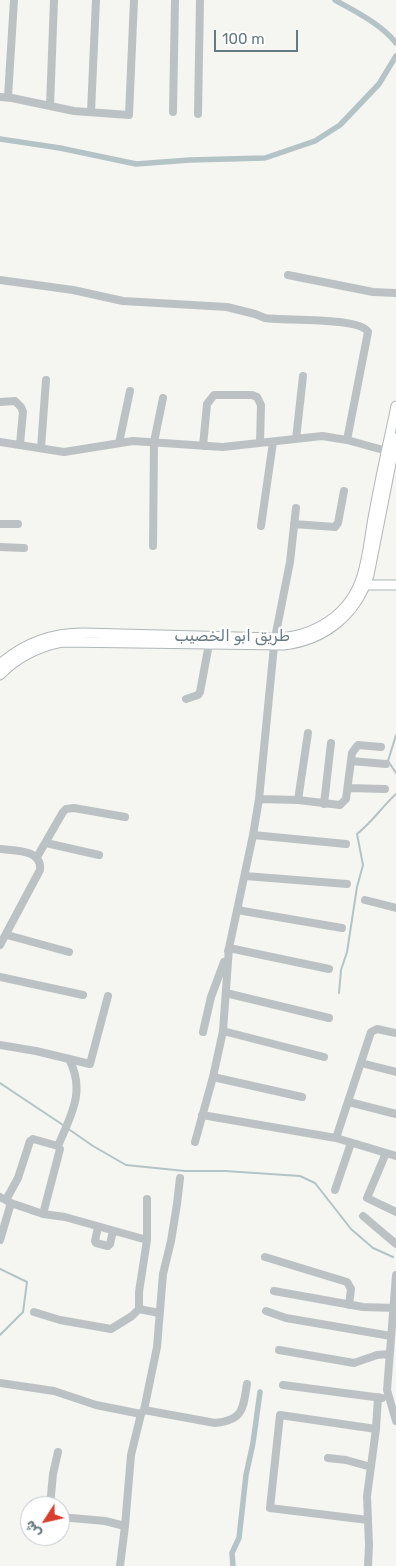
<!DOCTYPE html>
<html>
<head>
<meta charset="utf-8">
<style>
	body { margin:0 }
	#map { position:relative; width:396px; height:1566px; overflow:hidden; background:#f5f5f2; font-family:Rubik,"Noto Sans Arabic",sans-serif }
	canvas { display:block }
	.north { position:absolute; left:20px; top:1496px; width:50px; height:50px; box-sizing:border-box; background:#fff; border:1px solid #c2c9cd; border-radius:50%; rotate:235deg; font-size:14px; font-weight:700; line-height:20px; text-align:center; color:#667981 }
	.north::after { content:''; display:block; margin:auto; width:18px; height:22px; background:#d73d30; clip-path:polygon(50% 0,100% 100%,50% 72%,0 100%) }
	.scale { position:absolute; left:214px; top:30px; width:84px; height:22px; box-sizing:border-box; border:2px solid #667981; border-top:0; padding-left:6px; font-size:15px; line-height:18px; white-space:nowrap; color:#667981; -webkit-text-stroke:4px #fff; paint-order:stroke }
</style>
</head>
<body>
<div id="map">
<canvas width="396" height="1566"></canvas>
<div class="north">ش</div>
<div class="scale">100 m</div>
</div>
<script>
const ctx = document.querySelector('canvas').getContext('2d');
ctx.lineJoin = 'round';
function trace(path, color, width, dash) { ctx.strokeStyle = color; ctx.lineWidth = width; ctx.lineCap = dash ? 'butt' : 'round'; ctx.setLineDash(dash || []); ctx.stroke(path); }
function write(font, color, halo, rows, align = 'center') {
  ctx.font = font + ' Rubik,"Noto Sans Arabic",sans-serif'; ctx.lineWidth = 5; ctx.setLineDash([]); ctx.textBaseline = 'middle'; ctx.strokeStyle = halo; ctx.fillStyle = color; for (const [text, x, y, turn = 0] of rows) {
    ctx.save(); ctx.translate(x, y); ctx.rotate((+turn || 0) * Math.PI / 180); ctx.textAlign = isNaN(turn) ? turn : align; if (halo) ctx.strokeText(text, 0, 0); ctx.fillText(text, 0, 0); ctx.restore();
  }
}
const stream = new Path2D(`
	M396,735l-8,26 8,12
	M339,993l2,-23 6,-18 10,-65 6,-22 -6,-31c15,-12 25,-27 39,-40
	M0,1083l63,42
	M67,1128l26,18 33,19 59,6h40l75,5 15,7 36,46 22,19 20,9
	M0,1269l27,13 -4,30 -23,23`);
const canal = new Path2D(`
	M335,0c21,12 46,24 61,43
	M0,139l60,9 76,16 54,-4 75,-2 50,-17 25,-16 39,-41 17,-28
	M233,1566l-1,-13 7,-15 7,-63 7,-32 7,-51`);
const minor = new Path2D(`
	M0,97l12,1 62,13 55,4 5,-115
	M8,97l6,-97
	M50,106l4,-106
	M91,112l5,-112
	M173,112l2,-112
	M198,114l2,-114
	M288,275l85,17 23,1
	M0,280l73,10 50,11 104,6 28,7 10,4c18,3 95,-1 103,14l-21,108
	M0,402l15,-1 6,6 2,5 -3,32
	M296,439l7,-63
	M0,442l64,10 69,-11 90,6 99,-11 25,4 40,11
	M119,443l11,-52
	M203,446l4,-42 7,-9h38l5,2 4,8 -1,38
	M41,448l5,-68
	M0,524h18
	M294,524l41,3 3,-4 6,-32
	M261,526l12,-84
	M153,546l1,-104 9,-44
	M0,547l24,1
	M275,638l15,-76 6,-54
	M186,699l12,-4 2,-3 9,-48
	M351,761l35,3
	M348,788l37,1
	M259,799l39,1 42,5 6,-6 6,-46 6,-8 23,2
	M298,800l10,-67
	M324,804l7,-61
	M253,835l93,9
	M46,843l53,12
	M0,849c15,2 42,0 40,21l-40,75
	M37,857l26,-45 3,-3 8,-1 51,9
	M245,876l102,8
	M365,900l31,8
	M237,910l105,18
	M7,935l62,17
	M228,951l1,-3 100,21
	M0,977l83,18
	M226,993l103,25
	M223,1031l101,26
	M203,1032l8,-35 13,-35
	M0,1045l36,6 54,13 18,-68
	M361,1063l35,9
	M213,1077l89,20
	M349,1102l47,12
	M202,1115l134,23 60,18
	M336,1138l35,-106 6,-3 19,4
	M195,1142l18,-65 10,-46 6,-83 24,-113 6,-36 15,-153
	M58,1146c13,-31 28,-55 11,-87
	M386,1153l-19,45 29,14
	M335,1190l16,-47
	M0,1197l11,6 32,11 22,3 82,23
	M147,1199v41l-8,52v17l20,4
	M6,1200l12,-22 12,-37 3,-2 25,7 2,3 -17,65
	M363,1216l33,28
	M98,1227l-3,14 1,2 12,3 2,-2 3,-13
	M0,1240l11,-37
	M265,1257l82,25 4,7 -2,16
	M396,1275l-9,115 9,31
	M274,1291l89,16 33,1
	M266,1311l20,7 105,18
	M34,1312l26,8 51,9 21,-13 7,-7
	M279,1350l75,13 23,-8 12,-1
	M0,1383l54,8 42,14 45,9
	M283,1385l99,13
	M144,1410l71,13c29,-3 28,-15 32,-39
	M328,1458l18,2 25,7
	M50,1506l3,-32 5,-22
	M60,1517l45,4 20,5
	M368,1520l-98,-12 10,-93 96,14
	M120,1566l5,-40 6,-71 10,-41 3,-4 13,-63 6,-73 8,-33 6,-37 3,-26
	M368,1566l1,-21 -2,-49 9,-67 2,-32`);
const major = new Path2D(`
	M366,585h30
	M0,664c24,-21 52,-31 83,-31l192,5c39,-1 75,-23 87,-62 7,-22 8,-46 13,-68 6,-34 14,-68 21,-102
	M0,675c17,-18 37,-28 62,-33l222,3c41,-5 72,-30 85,-70l27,-137`);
const streetNames = [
	["طريق ابو الخصيب",232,636]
];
trace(stream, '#b4c3c5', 2);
trace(canal, '#b4c3c5', 5.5);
trace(major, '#b0b6b8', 11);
trace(minor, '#bcc2c4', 8);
trace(major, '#fff', 9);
write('16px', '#667981', '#fff', streetNames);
</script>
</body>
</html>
